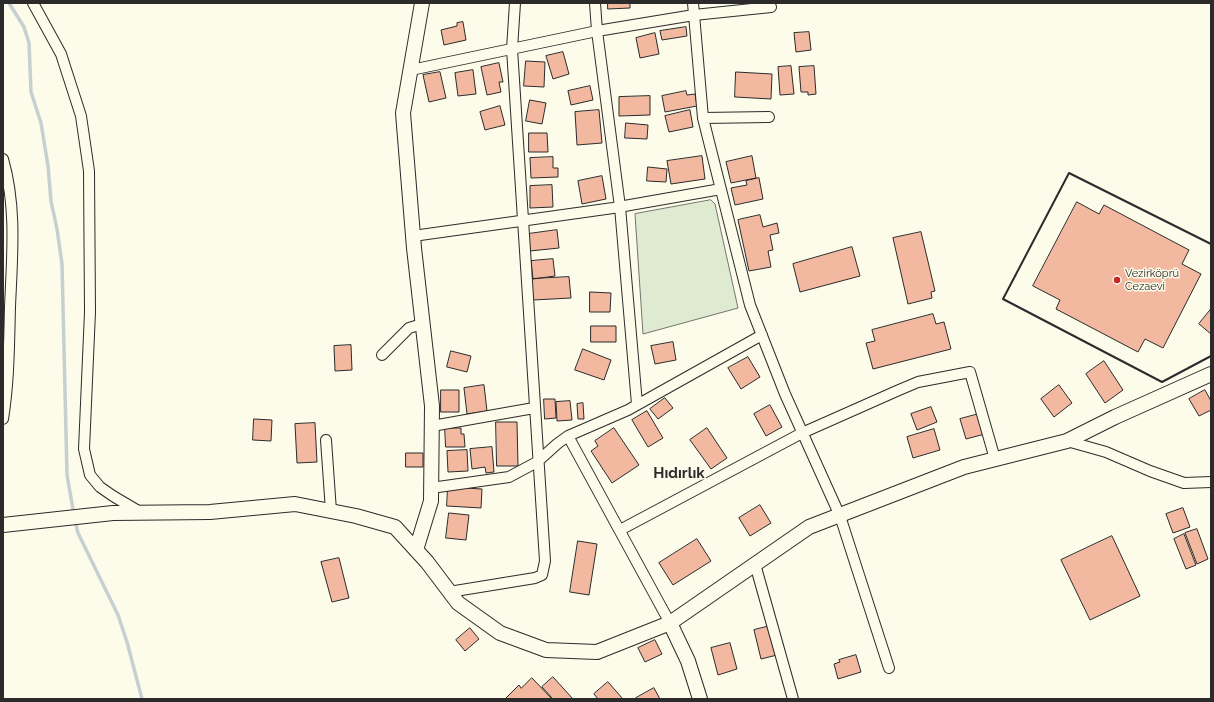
<!DOCTYPE html>
<html>
<head>
<meta charset="utf-8">
<style>
	body { margin:0 }
	#map { position:relative; width:1214px; height:702px; overflow:hidden; background:#fdfbea; font-family:Raleway,sans-serif }
	canvas { display:block }
	.frame { position:absolute; inset:0; border:4px solid #2b2b2b; pointer-events:none }
</style>
</head>
<body>
<div id="map">
<canvas width="1214" height="702"></canvas>
<div class="frame"></div>
</div>
<script>
const ctx = document.querySelector('canvas').getContext('2d');
ctx.lineJoin = 'round';
function fill(path, color) { ctx.fillStyle = color; ctx.fill(path, 'evenodd'); }
function trace(path, color, width, dash) { ctx.strokeStyle = color; ctx.lineWidth = width; ctx.lineCap = dash ? 'butt' : 'round'; ctx.setLineDash(dash || []); ctx.stroke(path); }
function write(font, color, halo, rows, align = 'center') {
  ctx.font = font + ' Raleway,sans-serif'; ctx.lineWidth = 3; ctx.setLineDash([]); ctx.textBaseline = 'middle'; ctx.strokeStyle = halo; ctx.fillStyle = color; for (const [text, x, y, turn = 0] of rows) {
    ctx.save(); ctx.translate(x, y); ctx.rotate((+turn || 0) * Math.PI / 180); ctx.textAlign = isNaN(turn) ? turn : align; if (halo) ctx.strokeText(text, 0, 0); ctx.fillText(text, 0, 0); ctx.restore();
  }
}
const green = new Path2D(`
	M711,200l4,4 23,104 -95,26 -8,-120z`);
const stream = new Path2D(`
	M9,3l15,24 5,16 2,49 10,31 7,43 3,35 6,28 5,35 5,211 7,40
	M75,521l3,12 40,82 9,27 15,57`);
const building = new Path2D(`
	M608,3h22v5l-22,1z
	M463,22l3,18 -22,5 -3,-15 16,-4v-3z
	M686,27l1,9 -25,4 -2,-9z
	M809,32l2,18 -15,2 -2,-19z
	M655,33l4,21 -19,4 -4,-20z
	M563,52l6,22 -16,5 -7,-23z
	M526,61l19,1 -1,25 -20,-1z
	M499,63l4,19h-4l2,10 -14,3 -6,-28z
	M791,66l3,28 -14,1 -2,-28z
	M814,66l2,28 -8,1v-3h-7l-2,-25z
	M473,70l3,24 -18,2 -3,-23z
	M440,72l6,26 -17,4 -6,-27z
	M736,72l36,2 -1,25 -36,-2z
	M590,86l3,14 -22,5 -3,-14z
	M686,91l1,4 8,-1 2,12 -32,6 -3,-16z
	M650,96v19l-31,1v-19z
	M530,100l16,3 -4,21 -16,-3z
	M500,106l5,19 -20,5 -5,-18z
	M599,110l3,33 -25,2 -2,-33z
	M690,110l3,17 -24,5 -4,-16z
	M626,123l22,2 -1,14 -22,-1z
	M529,133h18l1,19h-19z
	M702,156l3,23 -34,5 -4,-23z
	M752,156l4,22 -25,5 -5,-21z
	M553,157v11h5v9l-27,1 -1,-20z
	M648,167l19,2 -1,13 -19,-1z
	M602,176l4,23 -24,5 -4,-23z
	M759,178l4,21 -28,6 -4,-17 16,-3 -1,-4z
	M552,185l1,22 -23,1v-22z
	M1077,202l22,12 5,-9 85,45 -7,14 19,10 -38,74 -18,-9 -7,13 -82,-43 4,-9 -27,-14z
	M760,215l3,12 14,-4 2,10 -9,2 3,15 -5,1 3,16 -22,4 -11,-51z
	M557,230l2,18 -29,3 -2,-17z
	M921,232l14,59 -4,1 1,6 -24,6 -15,-66z
	M852,247l8,29 -60,16 -7,-28z
	M553,259l2,17 -22,3 -2,-18z
	M569,277l2,21 -38,2 -2,-21z
	M590,292l21,1 -1,19h-20z
	M1211,309v25l-12,-10z
	M933,314l3,10 8,-2 7,27 -78,20 -7,-26 9,-2 -3,-11z
	M591,326h25v16h-25z
	M673,342l3,18 -21,4 -4,-18z
	M351,345l1,25 -17,1 -1,-25z
	M583,349l28,11 -7,20 -29,-10z
	M451,351l20,5 -4,16 -20,-5z
	M748,357l12,20 -19,12 -13,-21z
	M1104,361l19,29 -18,13 -19,-29z
	M484,385l3,26 -20,3 -3,-26z
	M1059,385l13,18 -18,14 -13,-18z
	M441,390h18v22h-18z
	M1205,390l6,11v9l-12,6 -10,-17z
	M665,398l8,10 -15,11 -8,-10z
	M544,399h11l1,19 -11,1z
	M570,401l2,19 -15,1 -1,-19z
	M583,403l1,16h-6l-1,-15z
	M770,405l12,22 -16,9 -12,-22z
	M931,407l6,15 -20,8 -6,-16z
	M647,411l16,27 -15,9 -16,-27z
	M979,414l6,20 -19,5 -6,-20z
	M254,419l18,1 -1,21 -18,-1z
	M496,422h21l1,44h-21z
	M315,423l2,39 -20,1 -2,-39z
	M445,428h16v6h3l1,13h-19z
	M614,428l25,37 -27,18 -21,-32 7,-5 -3,-5z
	M707,428l20,30 -16,11 -21,-29z
	M934,429l6,21 -27,8 -6,-21z
	M492,447l2,25 -8,1 -1,-6 -13,2 -2,-20z
	M467,450l1,21 -20,1 -1,-21z
	M406,453h17v14h-17z
	M448,487l34,2 -1,19 -34,-2z
	M760,505l11,18 -21,13 -11,-18z
	M1183,508l7,19 -17,6 -7,-19z
	M449,513l20,2 -3,25 -20,-2z
	M1197,529l11,30 -11,5 -12,-31z
	M1184,534l12,31 -10,4 -12,-30z
	M1112,536l28,60 -50,24 -29,-60z
	M697,539l14,22 -38,24 -14,-22z
	M578,541l19,3 -8,51 -19,-3z
	M339,558l10,40 -17,4 -11,-40z
	M770,626l7,29 -16,4 -7,-29z
	M470,628l9,11 -14,12 -9,-11z
	M655,640l7,14 -17,8 -7,-14z
	M730,643l7,26 -19,6 -7,-27z
	M856,655l5,17 -23,7 -4,-15 6,-2 -1,-2z
	M553,677l20,22h-20l-11,-12z
	M532,678l20,21h-47l14,-14 2,3z
	M608,682l15,17h-25l-4,-5z
	M654,688l6,11h-23l-1,-1z`);
const street = new Path2D(`
	M33,3l28,51 20,62 8,55 1,141 -6,137 6,26 10,12 13,9 27,16
	M595,3l2,28 23,176 17,197
	M693,3l10,115 47,187 35,89 55,122 49,152
	M411,70l186,-39 97,-16 77,-8
	M703,118l66,-1
	M3,159c14,49 9,98 7,148 -1,37 -1,75 -7,112
	M413,236l200,-28 108,-19
	M382,355l27,-27 13,-4
	M432,426l102,-18
	M568,436l102,187
	M326,440l5,71
	M1067,441l39,11 44,19 34,12 27,-1
	M431,488l78,-11 28,-15 20,-18 11,-8 60,-26 134,-75
	M620,530l182,-97 97,-43 19,-8 52,-10 25,87
	M755,564l38,135
	M449,592l86,-14 7,-3 3,-14 -33,-512 3,-46`);
const secondary = new Path2D(`
	M3,525l110,-12 97,-1 85,-8 61,12 39,11 32,35 31,41 42,30 46,17 51,2 73,-29 139,-96 155,-60 103,-26 48,-24 96,-43
	M416,550l15,-49 1,-95 -18,-158 -11,-135 19,-110
	M670,623l18,38 12,38`);
const wall = new Path2D(`
	M1211,244l-142,-71 -66,126 159,83 49,-26`);
const markers = [
	[1117,280,4,"#c62828"]
];
const poiNames = [
	["Vezirköprü",1125,274],
	["Cezaevi",1125,287]
];
const districtNames = [
	["Hıdırlık",679,473]
];
fill(green, '#deebd1');
trace(green, '#74746e', 1);
trace(stream, '#c7d0d0', 3.5);
fill(building, '#f2b8a0');
trace(building, '#2b2b2b', 1);
trace(street, '#2b2b2b', 12);
trace(secondary, '#2b2b2b', 16);
trace(street, '#fdfbea', 10);
trace(secondary, '#fdfbea', 14);
trace(wall, '#2b2b2b', 2);
for (const [x, y, r, color] of markers) { const dot = new Path2D(); dot.arc(x, y, r, 0, 2 * Math.PI); ctx.fillStyle = color; ctx.fill(dot); trace(dot, '#fdfbea', 1.5); }
write('11px', '#2b2b2b', '#fdfbea', poiNames, 'left');
write('bold 15px', '#2b2b2b', '#fdfbea', districtNames);
</script>
</body>
</html>
